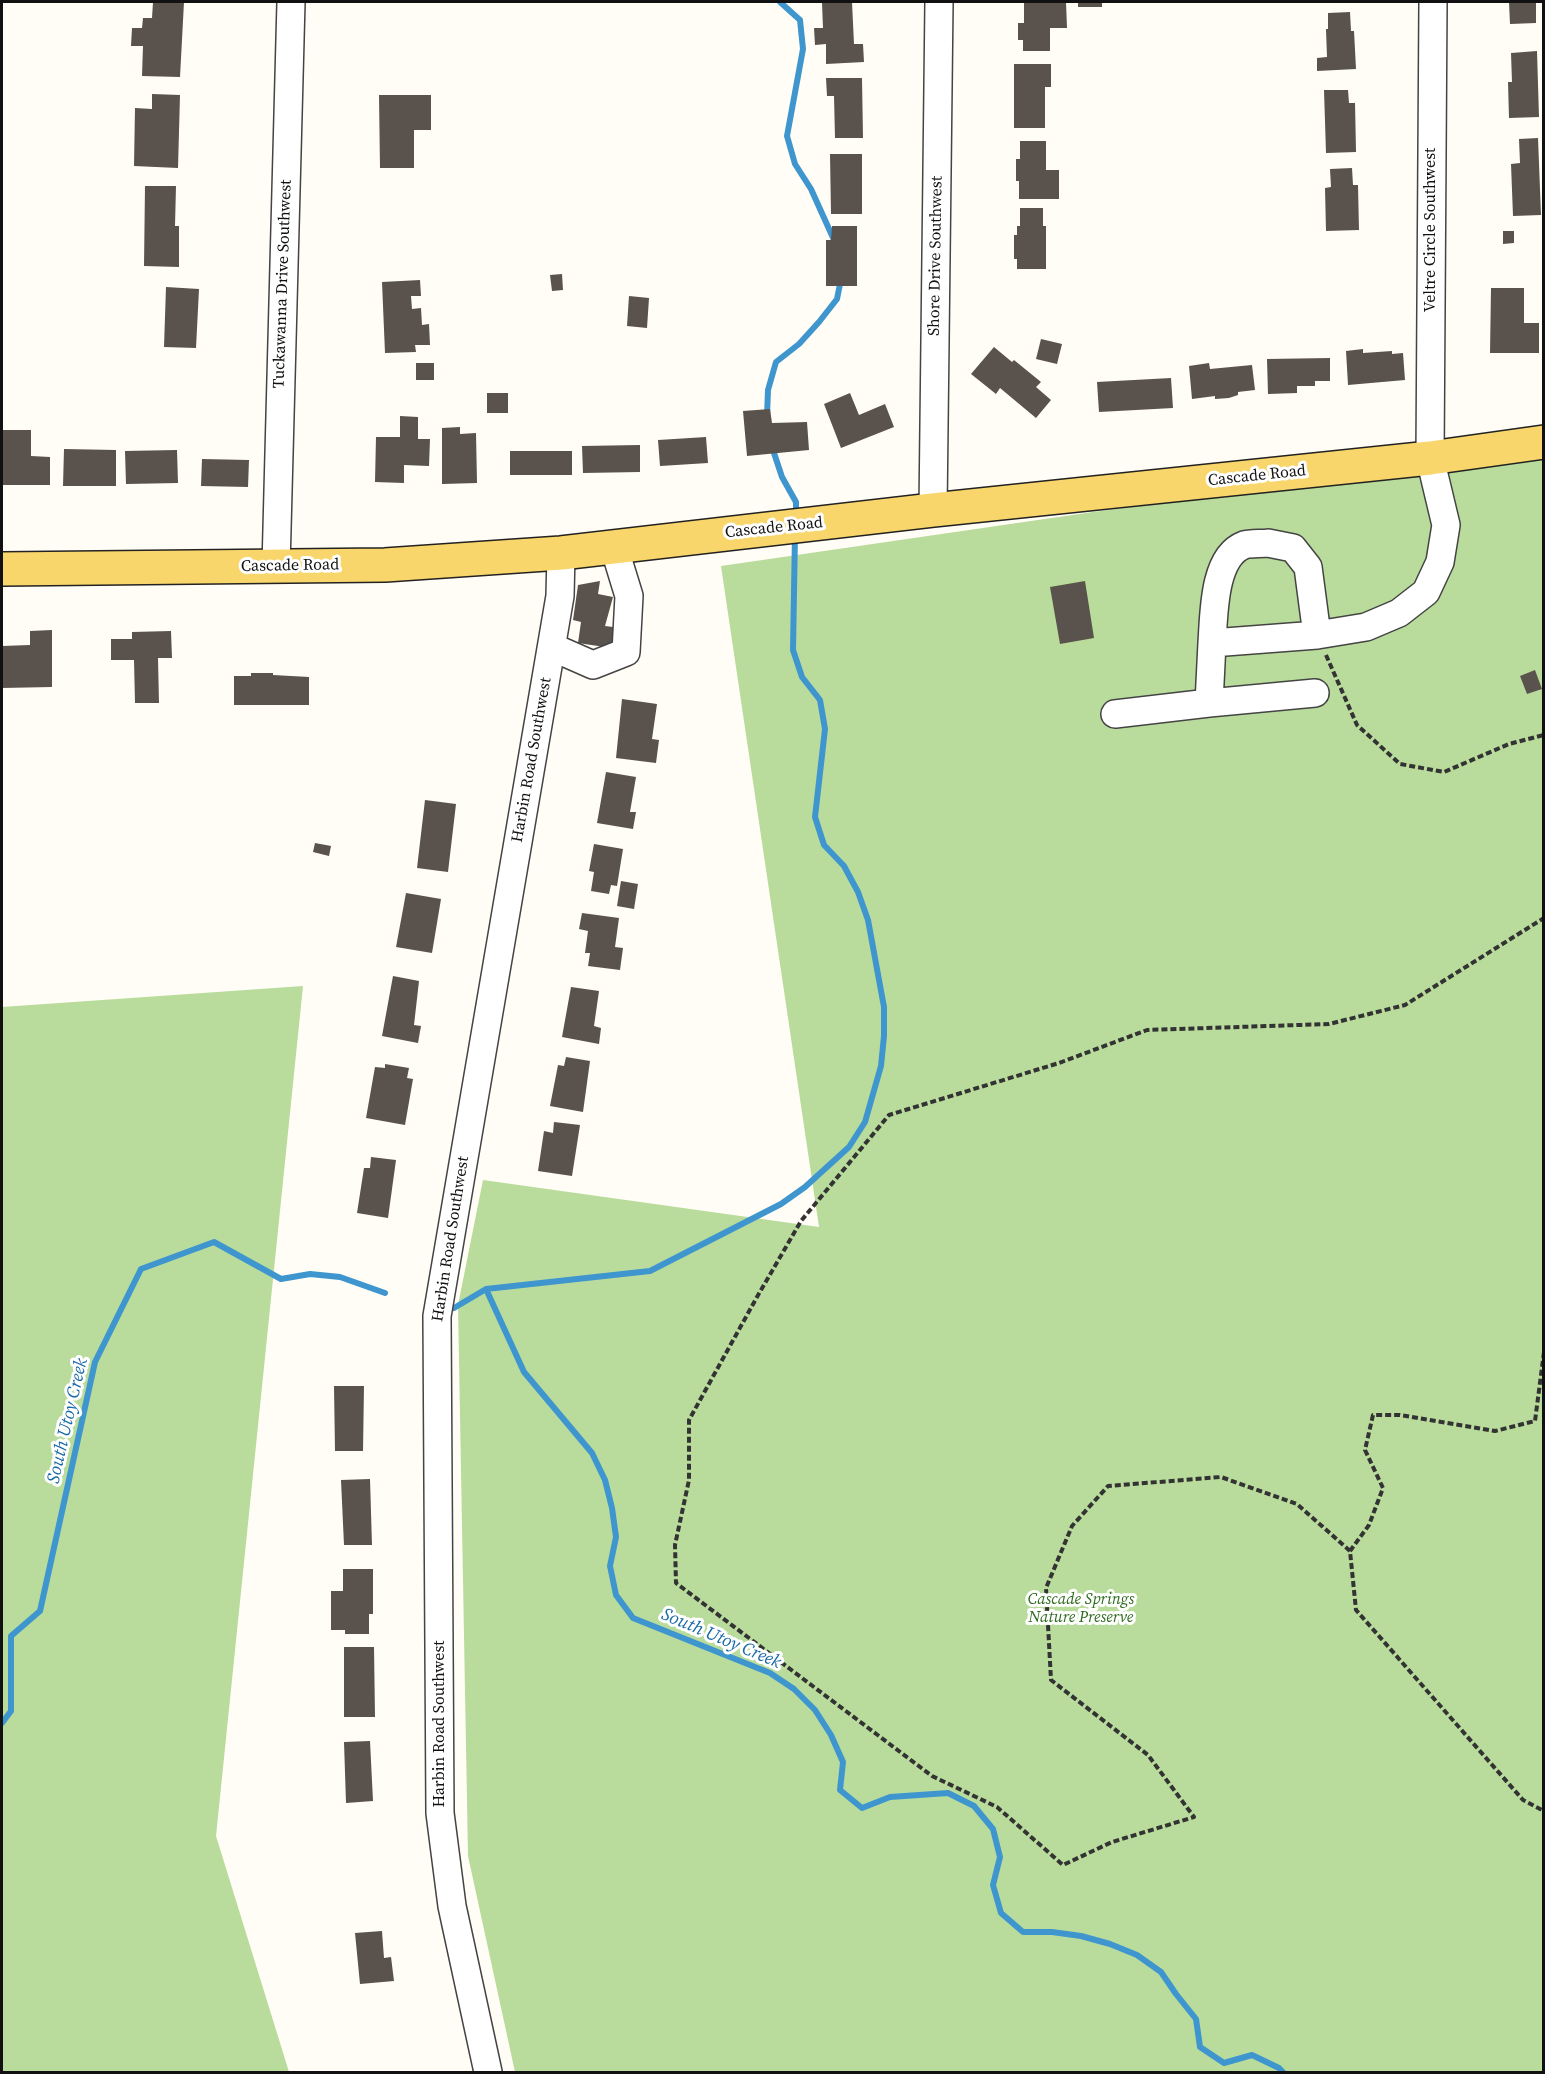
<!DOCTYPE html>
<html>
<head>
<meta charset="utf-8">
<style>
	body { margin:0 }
	#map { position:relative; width:1545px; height:2074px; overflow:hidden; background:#fffdf5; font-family:"Source Serif 4",serif }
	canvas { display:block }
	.frame { position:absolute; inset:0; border:3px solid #111; pointer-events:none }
</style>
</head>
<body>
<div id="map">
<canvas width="1545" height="2074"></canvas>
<div class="frame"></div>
</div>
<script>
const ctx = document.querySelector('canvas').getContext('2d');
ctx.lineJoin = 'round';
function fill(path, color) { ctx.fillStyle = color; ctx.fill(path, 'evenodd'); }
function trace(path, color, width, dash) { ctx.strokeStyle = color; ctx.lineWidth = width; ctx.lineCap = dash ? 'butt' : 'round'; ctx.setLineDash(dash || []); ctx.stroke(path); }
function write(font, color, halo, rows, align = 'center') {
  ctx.font = font + ' "Source Serif 4",serif'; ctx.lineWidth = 6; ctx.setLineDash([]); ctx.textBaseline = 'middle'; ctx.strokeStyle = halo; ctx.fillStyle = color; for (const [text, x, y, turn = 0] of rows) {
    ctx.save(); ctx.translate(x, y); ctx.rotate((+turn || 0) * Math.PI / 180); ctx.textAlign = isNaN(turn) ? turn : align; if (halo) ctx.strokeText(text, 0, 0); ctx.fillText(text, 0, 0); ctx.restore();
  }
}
const forest = new Path2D(`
	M1543,455v1617h-1028l-47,-216 -10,-551 25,-125 336,47 -98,-661 372,-54z
	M303,986l-87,850 73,236h-287v-1065z`);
const stream = new Path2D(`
	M780,2l20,18 3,29 -16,87 8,28 16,25 23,51
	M767,416l1,-26 8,-28 23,-18 20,-22 18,-23 4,-20
	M772,447l10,30 14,25v13
	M486,1289l38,83 68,81 13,27 7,28 4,29 -6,29 6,29 17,23 137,55 24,16 21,21 16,25 12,27 -3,28 22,18 28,-11 58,-4 26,13 19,23 7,28 -7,28 8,28 22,19h29l29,4 29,8 27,11 24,17 15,22 20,25 4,28 24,16 28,-8 27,13 4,4
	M454,1308l32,-19 164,-18 131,-67 24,-17 44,-40 16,-25 16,-56 3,-30v-29l-16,-87 -10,-28 -14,-26 -20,-21 -9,-28 10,-88 -5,-29 -18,-23 -9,-27 2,-116
	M2,1723l9,-12v-75l29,-25 55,-249 46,-93 73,-27 67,37 29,-5 30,3 45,16`);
const building = new Path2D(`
	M153,2h31l-4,75 -38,-1 1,-30h-12l1,-18h10l1,-10h9z
	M852,2l2,42h9l1,18 -38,2v-20l-11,1 -1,-17h9l-1,-25z
	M1024,2h42l1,26h-17v23h-27v-11h-5v-17h6z
	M1078,2h24v5h-24z
	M1509,2h27v21l-26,1z
	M1350,12l1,19h3l2,38 -39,2v-13l10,-1 -1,-28h2v-16z
	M1537,51l2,66 -30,1 -1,-36h4l-1,-29z
	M1014,64h37v23h-6v41h-31z
	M826,78h36l1,60h-28l-1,-42h-7z
	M1324,90h24l1,13h6l1,49 -30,1z
	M152,94l28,1 -2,73 -44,-2 1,-58 17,1z
	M379,95h52v35h-17v38h-34z
	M1538,138l3,77 -28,1 -2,-52 9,-1 -1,-24z
	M1020,141h26v29h13v29h-40v-18h-3v-22h4z
	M830,154h32v60h-31z
	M1352,168l1,17h5l1,45 -33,1 -1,-43 6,-1 -1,-18z
	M145,186h31l-1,40h4v41l-35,-1z
	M1020,208h23v18h3v43h-29v-10h-3v-24h3v-9h3z
	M832,226h25v60h-31v-46h5z
	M1503,231h11v12l-11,1z
	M562,274l1,16 -11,1 -2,-16z
	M420,280l1,16h-10l1,13 9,-1 1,17 7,-1 1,21h-15l1,7 -31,1 -3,-71z
	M166,287l33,2 -3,59 -32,-1z
	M1491,288h33v35h15v30h-49z
	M629,296l20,2 -2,30 -20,-2z
	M1041,339l21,5 -5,20 -21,-5z
	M994,347l18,15 2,-2 27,22 -5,5 15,13 -15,18 -36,-30 -4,6 -25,-20z
	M1363,349v4l29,-2v3l11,-1 2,27 -57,5 -2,-34z
	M1330,358v23h-15v5h-18v7l-29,1 -1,-35z
	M416,363h18v17h-18z
	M1209,363l1,6 42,-4 3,25 -17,2v3l-9,3 -14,1v-3l-23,3 -3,-33z
	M1171,378l2,30 -74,4 -2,-30z
	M487,393h21v20h-21z
	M850,393l9,22 26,-11 9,23 -53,21 -17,-44z
	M770,409l2,14 35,-1 2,28 -62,6 -4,-45z
	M400,416l18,1v22h12l-1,27 -25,-1v18l-29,-1 1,-45h24z
	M460,427v7l16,-1 1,50 -35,1v-56z
	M2,430h29v26l19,1v28h-48z
	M706,437l2,26 -48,3 -2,-26z
	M640,445v27l-57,1 -1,-27z
	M64,449l52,1v36h-53z
	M177,450l1,33 -52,1 -1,-33z
	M510,451h62v24h-62z
	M202,459l47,1 -1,27 -47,-1z
	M600,581l-2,13 15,3 -8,29 16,2 -3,21 -40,-6 3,-21 -8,-2 5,-35z
	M1085,581l9,57 -34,6 -10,-57z
	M52,630v57l-50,1v-42l28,-1v-14z
	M171,631l1,27h-14l1,45h-24l-1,-43h-23v-21h21v-7z
	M1535,670l7,19 -15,5 -7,-18z
	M251,673h22v2l36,2v28h-75v-29h17z
	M622,699l35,5 -5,35 7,1 -3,23 -40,-5z
	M606,772l30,5 -6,35h6l-3,17 -36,-6z
	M425,800l31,4 -8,68 -31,-4z
	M315,843l16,3 -2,10 -16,-4z
	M594,844l29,5 -6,37 -6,-1 -2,9 -18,-3 3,-19 -5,-1z
	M621,881l17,3 -4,25 -17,-3z
	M406,893l35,6 -9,54 -36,-6z
	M582,913l37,5 -4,29 8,1 -3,22 -32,-4 2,-13h-5l3,-22 -9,-2z
	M393,976l26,5 -5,44 7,1 -3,17 -36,-7z
	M571,987l28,4 -5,35 7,2 -2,16 -37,-7z
	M566,1057l24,4 -7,51 -33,-6 8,-41 6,1z
	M385,1064l24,4 -2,10 6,1 -8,46 -39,-7 9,-51 10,1z
	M554,1122l26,3 -8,51 -34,-5 6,-40 9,2z
	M371,1157l25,3 -8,58 -31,-5 7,-45h6z
	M334,1386h30l-1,65h-28z
	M370,1479l2,66h-28l-3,-65z
	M343,1569h30v45h-4v20h-24v-4h-14v-39h12z
	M344,1647h30l1,70h-31z
	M370,1741l3,60 -27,2 -2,-61z
	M382,1931l2,27 7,-1 3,24 -34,3 -5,-51z`);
const path = new Path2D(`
	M1326,655l31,70 43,39 44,8 65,-28 35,-9
	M1544,1352l-9,69 -40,10 -95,-16h-27l-8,35 18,38 -14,37 -19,26 6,59 167,190 21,11
	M1350,1551l-53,-47 -76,-27 -113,9 -36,40 -26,62 5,92 97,75 46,62 -82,25 -49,23 -66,-58 -65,-31 -256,-193 -1,-38 14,-65v-60l68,-123 44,-76 88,-106 170,-52 88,-33 182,-6 76,-19 139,-87`);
const minor = new Path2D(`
	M933,510l6,-508
	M1268,543l25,5 15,19 9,68 -105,8c2,-28 1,-86 32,-98 7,-2 17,-1 24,-2z
	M276,566l15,-564
	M1317,635l49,-8 33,-14 27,-21 14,-30 6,-37 -16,-67 3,-456
	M1212,643l-3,60 106,-10
	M552,647l41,18 33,-13 3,-56 -15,-49
	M1115,714l94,-11
	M488,2072l-36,-166 -12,-93 -3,-497 123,-720 1,-43`);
const major = new Path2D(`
	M2,569l383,-4 176,-12 372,-43 497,-52 114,-16`);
const streetNames = [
	["Veltre Circle Southwest",1431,230,-90],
	["Shore Drive Southwest",936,256,-89],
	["Tuckawanna Drive Southwest",283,284,-88],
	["Cascade Road",1257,476,-6],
	["Cascade Road",774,528,-6],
	["Cascade Road",290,566,-1],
	["Harbin Road Southwest",532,760,-80],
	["Harbin Road Southwest",451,1239,-81],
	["Harbin Road Southwest",440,1724,-90]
];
const parkNames = [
	["Cascade Springs",1081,1600],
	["Nature Preserve",1081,1618]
];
const waterNames = [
	["South Utoy Creek",68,1421,-77],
	["South Utoy Creek",721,1639,23]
];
fill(forest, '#b9dc9c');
trace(stream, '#3f96cf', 6);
fill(building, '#5a524d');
trace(minor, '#444', 30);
trace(major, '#222', 36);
trace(path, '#333', 4, [6, 3]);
trace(minor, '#fff', 27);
trace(major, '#f9d66b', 33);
write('16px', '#111', '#fff', streetNames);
write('italic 16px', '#2f6b1f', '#fff', parkNames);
write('italic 18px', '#1768a6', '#fff', waterNames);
</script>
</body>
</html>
